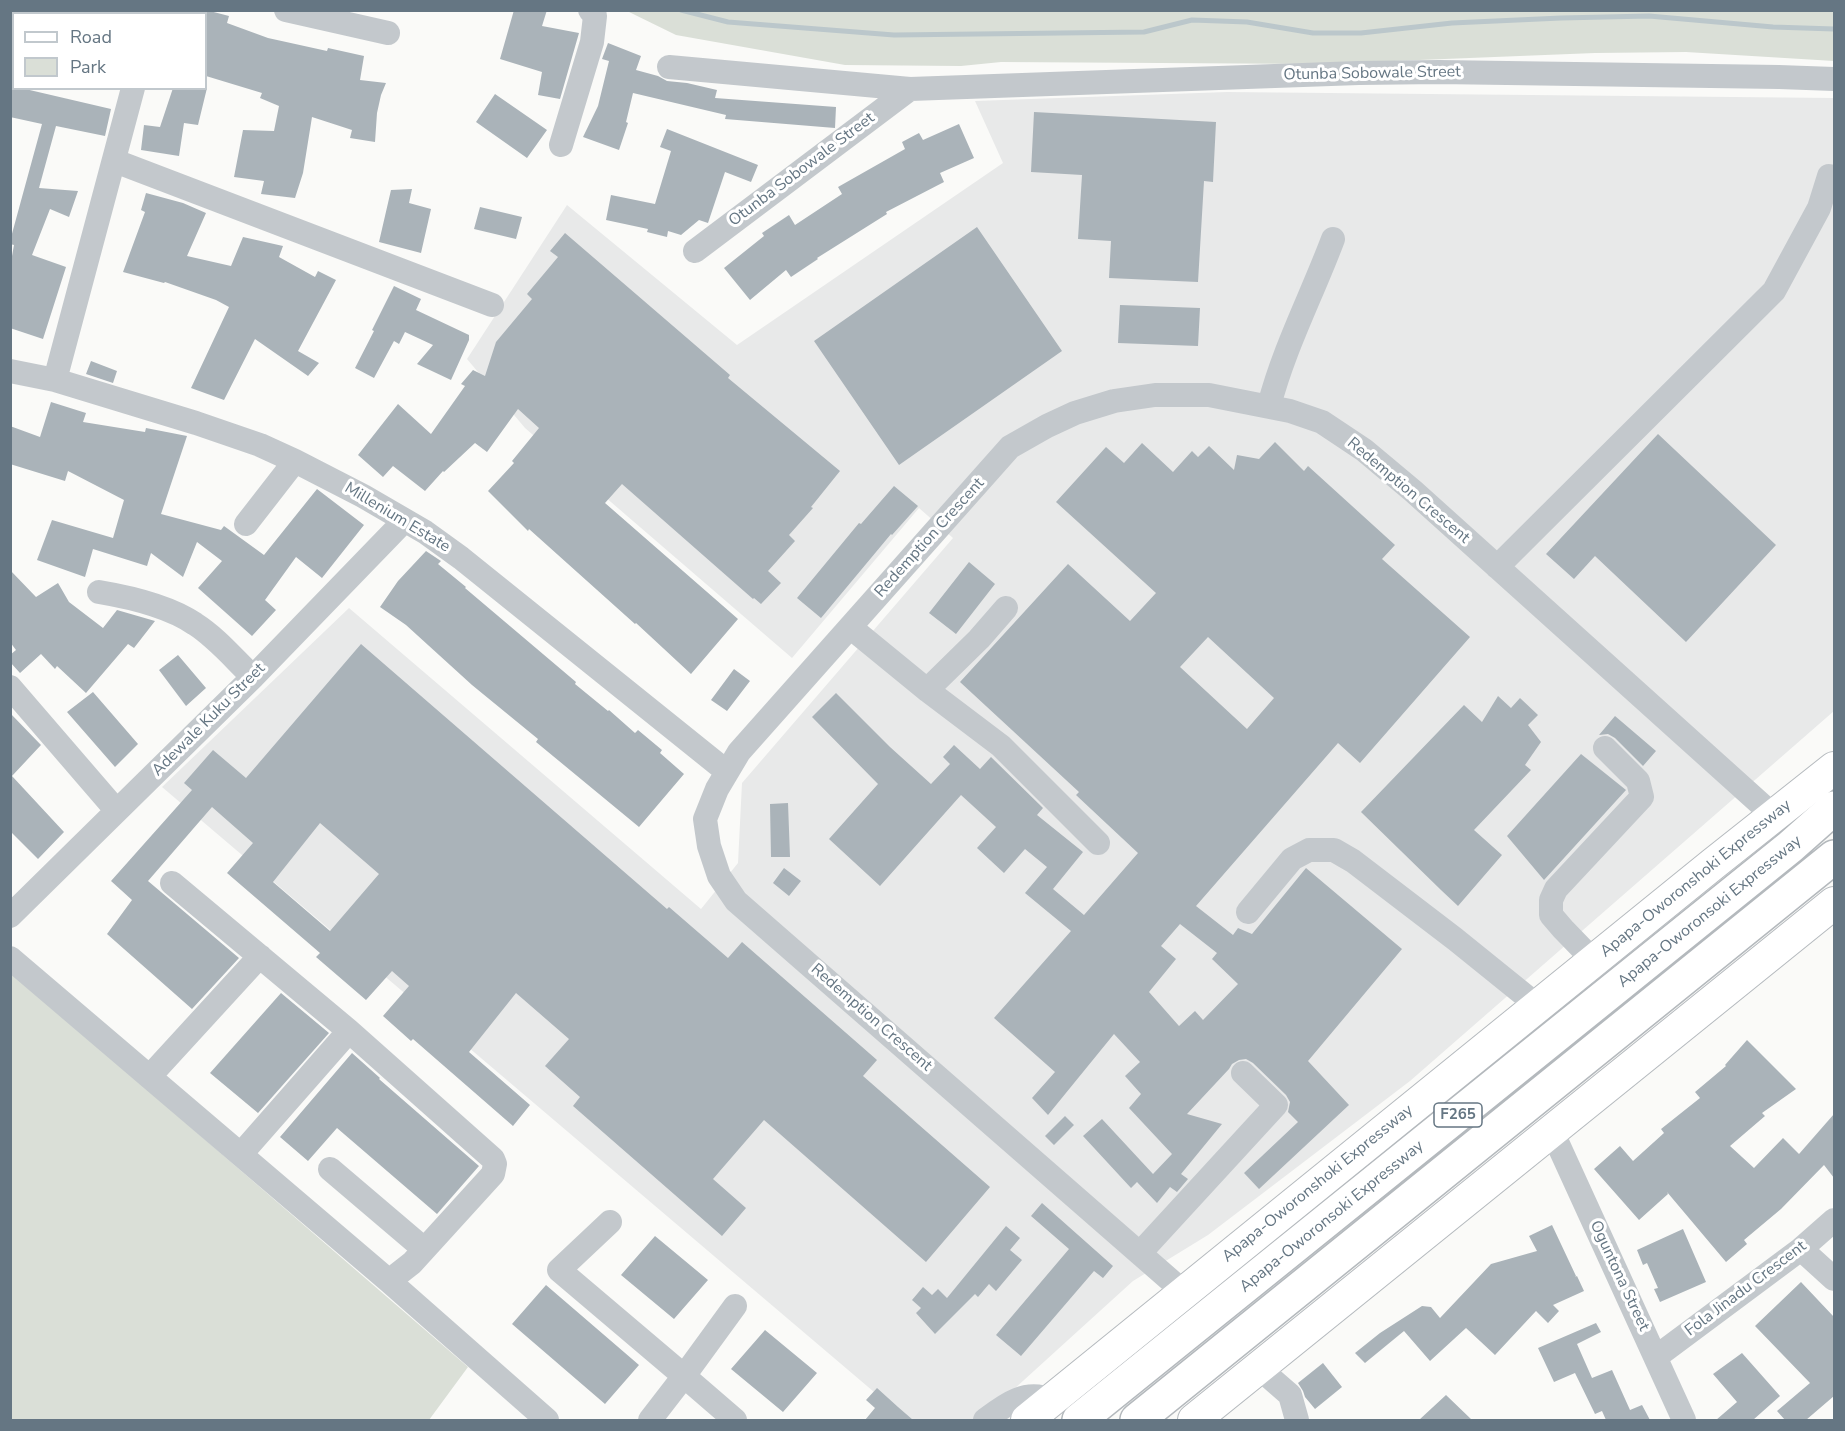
<!DOCTYPE html>
<html>
<head>
<meta charset="utf-8">
<style>
	body { margin:0 }
	#map { position:relative; width:1845px; height:1431px; overflow:hidden; background:#fafaf8; font-family:"Nunito Sans",sans-serif }
	canvas { display:block }
	.frame { position:absolute; inset:0; border:12px solid #657683; pointer-events:none }
	.legend { position:absolute; left:12px; top:12px; width:195px; height:78px; box-sizing:border-box; background:#fff; border:2px solid #c1c8cd; margin:0; padding:8px 10px; list-style:none; font-size:18px; color:#657683 }
	.legend li { display:flex; align-items:center; gap:12px; height:30px }
	.legend b { width:30px; border:2px solid #c1c8cd }
</style>
</head>
<body>
<div id="map">
<canvas width="1845" height="1431"></canvas>
<div class="frame"></div>
<ul class="legend">
<li><b style="height:8px;background:#fff"></b>Road</li>
<li><b style="height:16px;background:#dadfd7"></b>Park</li>
</ul>
</div>
<script>
const ctx = document.querySelector('canvas').getContext('2d');
ctx.lineJoin = 'round';
function fill(path, color) { ctx.fillStyle = color; ctx.fill(path, 'evenodd'); }
function trace(path, color, width, dash) { ctx.strokeStyle = color; ctx.lineWidth = width; ctx.lineCap = dash ? 'butt' : 'round'; ctx.setLineDash(dash || []); ctx.stroke(path); }
function write(font, color, halo, rows, align = 'center') {
  ctx.font = font + ' "Nunito Sans",sans-serif'; ctx.lineWidth = 6; ctx.setLineDash([]); ctx.textBaseline = 'middle'; ctx.strokeStyle = halo; ctx.fillStyle = color; for (const [text, x, y, turn = 0] of rows) {
    ctx.save(); ctx.translate(x, y); ctx.rotate((+turn || 0) * Math.PI / 180); ctx.textAlign = isNaN(turn) ? turn : align; if (halo) ctx.strokeText(text, 0, 0); ctx.fillText(text, 0, 0); ctx.restore();
  }
}
const built = new Path2D(`
	M1227,92l607,6v613l-424,370 -202,154 -75,46 -153,139h-73l-745,-633 187,-179 352,301 37,-46 4,-80 211,-245 -34,-30 -127,150 -267,-230 -58,-69 100,-154 170,140 266,-182 -28,-62z`);
const green = new Path2D(`
	M1834,10v51l-148,-9 -91,1 -276,11 -318,-2 -40,4 -116,-1 -169,-30 -49,-24z
	M10,971l458,396 -39,53h-418z`);
const stream = new Path2D(`
	M681,10l47,12 166,13 250,-3 48,-12 55,2 66,11h48l91,-10 109,-5 88,-2 124,11 61,2`);
const building = new Path2D(`
	M206,10l23,6 -2,7 41,15 59,13 1,-3 36,8 -4,24 26,3 -5,12 -4,18 -2,29 -25,-4 2,-8 -40,-13 -9,56 -8,25 -34,-4 3,-13 -30,-4 9,-47 31,1 5,-25 -19,-8 2,-5 -56,-17z
	M514,10h33l-5,16 37,7 -19,66 -22,-4 4,-23 -42,-13z
	M608,43l33,13 -5,14 22,6 9,5 20,2 30,7 -2,8 121,9 -1,21 -110,-9 1,-4 -93,-22 -7,29 2,1 -9,27 -36,-13 15,-31 11,-45 -7,-2z
	M10,88h11l90,21 -6,27 -49,-10 -17,62 39,3 -9,26 -19,-8 -18,46 34,12 -23,72 -33,-11v-61l4,-22 -4,-1v-3l32,-117 -32,-7z
	M173,88h34l-9,37 -14,-2 -5,33 -38,-6 3,-25 16,2z
	M495,94l52,36 -20,28 -51,-36z
	M1034,112l182,10 -3,60 -9,-1 -6,101 -89,-4 2,-37 -33,-2 4,-64 -51,-3z
	M959,124l15,34 -34,15 4,9 -58,30 1,2 -70,44 1,1 -27,18 -5,-7 -36,30 -26,-32 40,-32 -2,-3 27,-18 6,10 47,-31 -4,-7 67,-38 -3,-7 17,-9 4,7z
	M667,129l91,36 -7,17 -26,-10 -17,51 -9,-3 -18,15 -13,-4 -1,6 -20,-5 1,-3 -42,-9 5,-25 44,9 16,-53 -11,-4z
	M412,189l-3,14 22,6 -10,44 -42,-11 12,-52z
	M146,193l37,10 23,10 -19,43 44,10 12,-29 40,9 -4,11 36,20 3,-6 18,9 -38,71 21,12 -11,13 -53,-37 -31,61 -33,-12 38,-81 -13,-7 -51,-18 -1,1 -41,-11 22,-60 -4,-2z
	M480,207l42,10 -6,22 -42,-10z
	M977,227l85,124 -163,114 -85,-124z
	M565,233l165,142 -2,3 112,93 -29,36 2,1 -24,27 6,6 -27,30 13,12 -20,21 -7,-6 -1,1 -131,-115 -17,19 133,116 -47,55 -55,-51 -1,1 -106,-95 -1,2 -40,-40 26,-28 -2,-2 27,-33 -21,-19 -31,43 -12,-9 -31,29 -1,-1 -18,20 -32,-25 -10,11 -25,-22 40,-51 33,30 34,-48 -4,-2 12,-14 12,6 11,-34 36,-43 -5,-5 31,-37 -8,-6z
	M394,286l27,13 -5,11 53,25v5l-18,40 -34,-16 16,-19 -28,-13 -6,12 -5,-3 -20,37 -19,-10 19,-37 -2,-1z
	M1120,305l80,3 -2,38 -80,-3z
	M91,361l26,10 -4,12 -27,-9z
	M51,402l35,11 -3,9 62,10 1,-4 41,8 -26,78 60,16 3,-4 40,29 53,-66 47,36 -42,53 -26,-21 -31,43 11,10 -24,26 -54,-48 24,-27 -25,-19 -14,35 -32,-24 -4,13 -54,-17 -8,28 -48,-17 15,-40 61,18 11,-38 -56,-29 -3,10 -55,-17v-38l30,11z
	M1658,434l118,111 -90,97 -91,-86 -21,23 -28,-25z
	M1275,442l29,29 4,-5 87,79 -13,14 88,78 -110,126 -22,-20 -142,163 37,29 5,-7 14,6 54,-66 96,81 -94,112 41,44 -90,84 -15,-16 54,-51 -10,-10 2,-10 -4,-7 -33,-32 -7,-4 -7,1 -7,4 -3,5 -42,45 35,10 -41,50 7,5 -11,13 -7,-5 -13,16 -20,-21 -6,6 -48,-52 19,-17 51,55 19,-20 -43,-46 12,-14 -16,-18 15,-14 -26,-28 -66,81 -16,-17 23,-26 -61,-54 77,-87 -46,-38 22,-26 -22,-18 -21,24 -27,-25 19,-21 -35,-32 -81,91 -51,-47 49,-55 -66,-67 24,-24 54,54 41,37 19,-20 -7,-7 11,-12 26,24 11,-12 52,51 -6,7 46,37 -30,37 31,26 54,-62 -62,-58 3,-3 -119,-110 108,-118 62,57 26,-28 -100,-91 50,-55 18,16 18,-20 31,29 19,-21 6,6 11,-11 25,24 3,-15 22,4zM1208,637l66,61 -27,31 -67,-62zM1180,924l37,29 -5,6 26,25 -35,36 -8,-9 -16,15 -30,-34 27,-33 -15,-13z
	M894,486l24,20 -26,29 -1,-1 -70,84 -24,-20 62,-75 2,1z
	M426,551l15,10 -3,3 28,23 -1,1 111,94 -1,2 33,27 1,-1 26,23 3,-3 24,20 -2,3 24,21 -45,53 -103,-85 2,-3 -66,-54 -66,-60 -26,-18 18,-26z
	M969,562l26,22 -39,50 -27,-21z
	M10,570l26,27 22,-14 11,19 34,26 14,-18 38,11 -21,27 -6,-4 -42,49 -29,-27 -2,3 -14,-15 -21,19 -10,-11v-7l6,-5 -6,-8z
	M361,644l306,265 2,-2 59,51 14,-16 135,118 -14,16 127,111 -64,75 -162,-142 -51,59 33,29 -24,28 -149,-130 7,-9 -35,-31 24,-27 -53,-46 -47,59 61,53 -17,21 -100,-87 -2,2 -28,-25 26,-30 -17,-15 -26,29 -50,-43 4,-4 -93,-80 26,-30 -41,-36 -64,74 91,77 -47,51 -85,-75 25,-34 -21,-19 81,-91 -8,-7 29,-33 33,28zM320,823l59,51 -49,57 -57,-49z
	M178,655l28,33 -20,18 -27,-36z
	M734,669l16,12 -23,30 -16,-11z
	M93,692l45,52 -23,23 -48,-55z
	M1498,696l13,12 9,-10 18,17 -10,10 13,17 -16,23 6,5 -57,60 28,25 -44,51 -17,-16 -80,-78 103,-107 18,17z
	M10,713l31,32 -29,31 52,56 -26,27 -28,-28z
	M1615,716l41,35 -13,15 -28,-28 -7,-4 -9,1z
	M1581,754l45,36 -82,90 -37,-44z
	M788,803l2,54h-19l-1,-53z
	M784,868l17,13 -12,15 -16,-13z
	M281,993l48,40 -71,80 -48,-40z
	M1747,1040l49,49 -34,24 3,3 -35,30 24,22 29,-30 16,16 35,-40v64l-10,-13 -43,44 -37,31 3,4 -21,18 -59,-70 1,2 -29,26 -45,-51 26,-23 13,15 31,-28 -3,-4 39,-31 -5,-6 31,-26 -1,-1z
	M352,1053l28,25 -1,1 100,87 -42,48 -100,-86 -29,33 -28,-24z
	M1065,1116l9,9 -20,20 -9,-9z
	M1042,1203l71,63 -10,12 -9,-7 -73,85 -25,-21 73,-86 -38,-33z
	M1552,1225l24,51 -1,1 2,-1 7,15 -31,14 6,6 -11,12 -12,-12 -41,44 -29,-27 -36,33 -26,-30 -39,32 -10,-10 25,-20 42,-27 9,1 9,11 51,-54 46,-13 -8,-15z
	M1006,1226l14,12 -10,12 12,10 -26,31 -7,-7 -11,13 -3,-3 -40,40 -19,-21 5,-5 -9,-8 11,-13 9,8 6,-6 9,9z
	M1683,1229l23,53 -46,20 -6,-13 4,-1 -11,-25 -4,2 -6,-15z
	M655,1236l53,44 -34,39 -53,-44z
	M1801,1282l33,35v79l-28,24h-21l-8,-9 33,-28 -55,-57z
	M546,1285l93,80 -34,39 -93,-80z
	M1596,1323l5,9 -24,12 15,34 20,-8 18,40 12,-5 8,15h-44l-4,-9 -7,3 -20,-41 -21,9 -16,-34z
	M765,1330l52,43 -34,39 -52,-43z
	M1742,1353l38,43 -27,24h-37l21,-18 -24,-28z
	M1323,1363l19,24 -27,22 -10,-12 -2,-6 -5,-8z
	M877,1388l21,19 15,13h-48l10,-12 -9,-8z
	M1446,1395l26,25h-53z`);
const minor = new Path2D(`
	M286,10l102,23
	M151,14l1,-4
	M669,67l241,22
	M561,145l31,-103 3,-26 -5,-6
	M115,161l377,144
	M695,251l215,-162 449,-16 80,-1 340,5 55,2
	M10,371l45,9 141,43 64,22 35,16 68,35 62,36 36,26 265,213
	M55,380l78,-292
	M1269,406c15,-58 43,-111 64,-167
	M246,524l49,-63
	M1497,567l277,-276 45,-83 10,-32
	M99,592c30,5 71,15 96,32 22,14 39,35 58,53
	M850,627l77,63 74,56 97,97
	M10,687l106,123
	M927,690l52,-51 27,-31
	M172,883l177,148 144,128 2,5 -2,10 -81,89 -23,18
	M1248,912l44,-53 17,-9h25l19,11 102,78 83,67
	M10,916l243,-239 151,-156
	M10,958l379,323 158,139
	M1594,961l-31,-32 -12,-14v-15l5,-11 86,-92 -4,-16 -33,-33
	M150,1076l110,-120
	M1552,1131l132,289
	M241,1154l108,-123
	M330,1169l94,80
	M610,1222l-51,48 125,106 -34,44
	M1801,1249l33,30
	M1140,1253l136,-148 -33,-32
	M1185,1293l-449,-392 -17,-25 -10,-30 -4,-27 12,-30 22,-37 271,-305 37,-21 28,-13 39,-12 41,-6h54l81,16 32,11 42,28 49,41 361,325
	M735,1306l-51,70 51,44
	M1656,1357l145,-108 33,-29
	M1259,1368l31,27 7,25
	M985,1420c20,-15 40,-31 66,-20`);
const major = new Path2D(`
	M1027,1420l686,-556 121,-96
	M1194,1420l640,-517`);
const highway = new Path2D(`
	M1079,1420l711,-573 44,-39
	M1137,1420l697,-563`);
const shields = [
	[1458,1115,48]
];
const shieldNames = [
	["F265",1458,1115]
];
const streetNames = [
	["Otunba Sobowale Street",1372,74,-1],
	["Otunba Sobowale Street",802,170,-37],
	["Redemption Crescent",1408,491,40],
	["Millenium Estate",397,518,31],
	["Redemption Crescent",930,538,-48],
	["Adewale Kuku Street",209,720,-45],
	["Apapa-Oworonshoki Expressway",1696,879,-39],
	["Apapa-Oworonsoki Expressway",1710,912,-39],
	["Redemption Crescent",871,1018,41],
	["Apapa-Oworonshoki Expressway",1318,1184,-39],
	["Apapa-Oworonsoki Expressway",1332,1217,-39],
	["Oguntona Street",1619,1276,65],
	["Fola Jinadu Crescent",1746,1289,-37]
];
fill(built, '#e8e9e9');
fill(green, '#dadfd7');
trace(stream, '#bbc7cb', 5);
fill(building, '#aab3b9');
trace(major, '#b5babe', 34);
trace(highway, '#b4b9bd', 36);
trace(minor, '#c3c8cc', 24);
trace(major, '#fff', 32);
trace(highway, '#fff', 33);
for (const [x, y, w] of shields) { const box = new Path2D(); box.roundRect(x - w / 2, y - 12, w, 24, 4.5); ctx.fillStyle = '#fff'; ctx.fill(box); trace(box, '#657683', 1.5); }
write('bold 15px', '#657683', null, shieldNames);
write('16px', '#657683', '#fff', streetNames);
</script>
</body>
</html>
